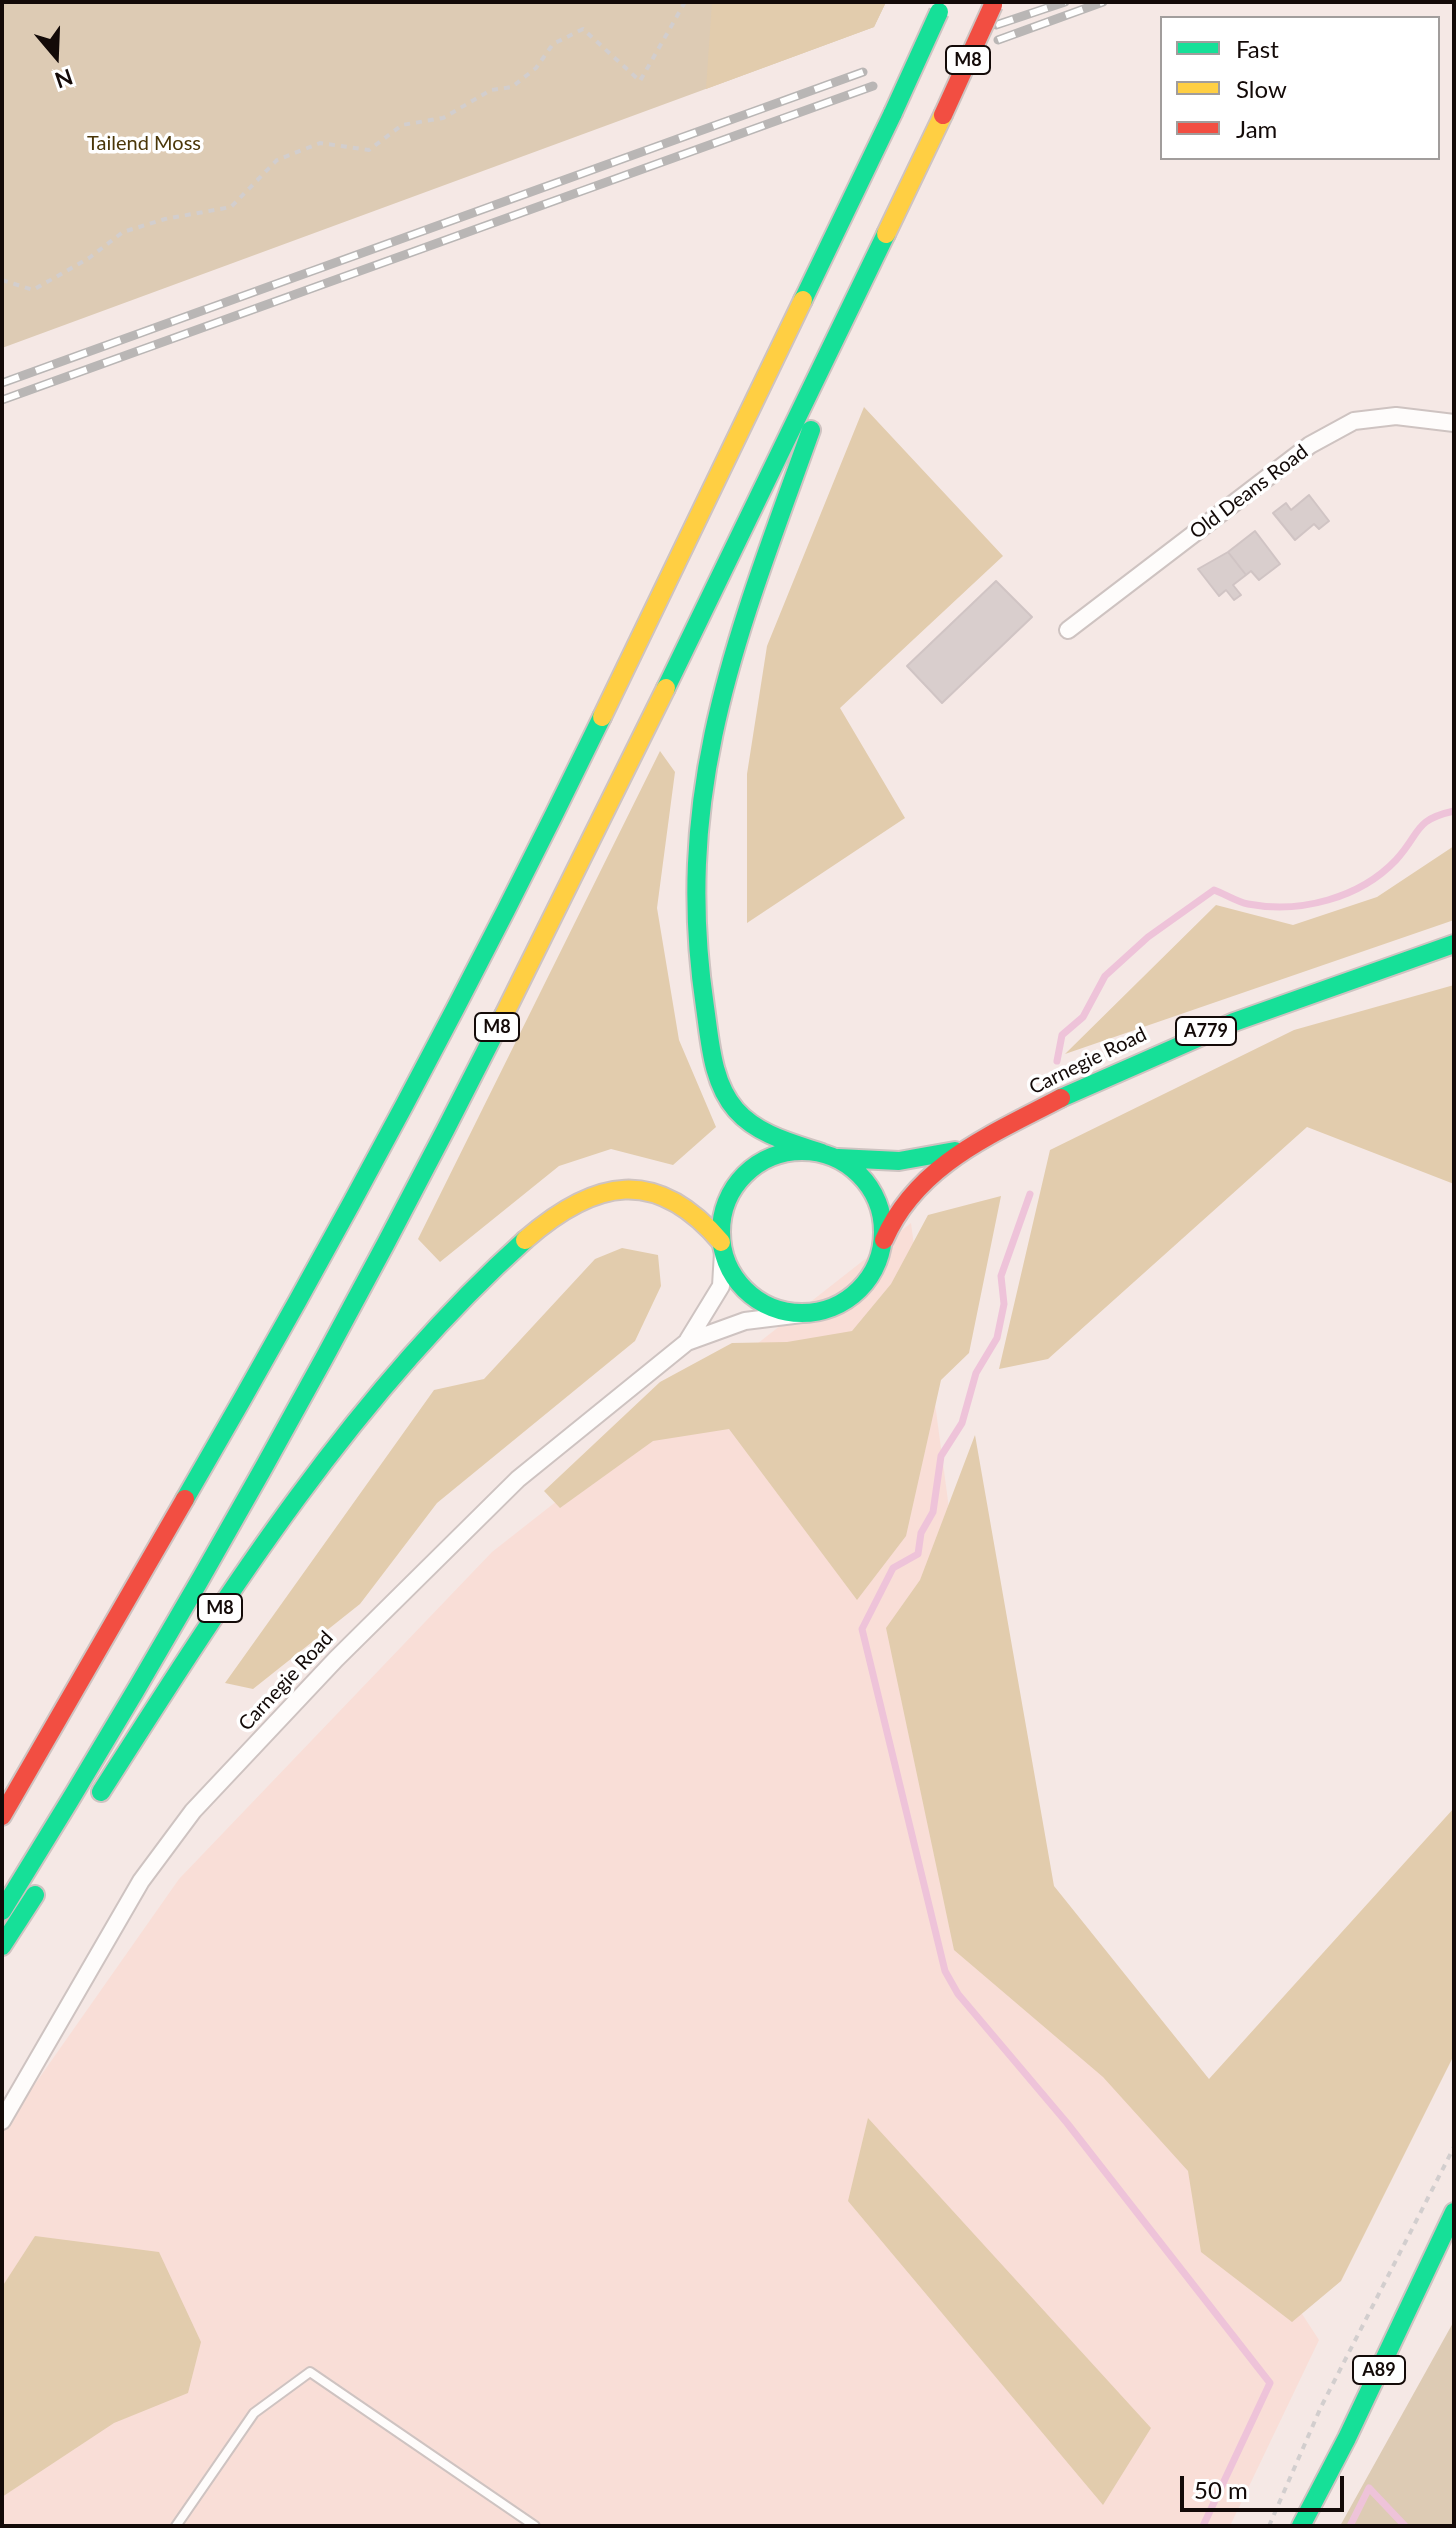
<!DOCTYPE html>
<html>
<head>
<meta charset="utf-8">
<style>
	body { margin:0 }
	#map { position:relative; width:1456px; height:2528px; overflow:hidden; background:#f5e8e5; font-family:Lato,sans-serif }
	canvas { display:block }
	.frame { position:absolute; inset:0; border:4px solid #130a08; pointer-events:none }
	.legend { position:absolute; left:1160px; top:16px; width:280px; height:144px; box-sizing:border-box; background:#fff; border:2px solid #a19d9c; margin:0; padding:10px 14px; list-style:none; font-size:24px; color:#130a08 }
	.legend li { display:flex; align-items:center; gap:16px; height:40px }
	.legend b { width:40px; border:2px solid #a19d9c }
	.north { position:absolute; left:16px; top:16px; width:80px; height:80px; -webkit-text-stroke:6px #fff; paint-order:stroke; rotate:161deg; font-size:22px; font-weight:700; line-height:32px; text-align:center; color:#130a08 }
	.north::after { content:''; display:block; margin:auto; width:28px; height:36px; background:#130a08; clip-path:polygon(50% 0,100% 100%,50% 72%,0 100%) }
	.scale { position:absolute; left:1180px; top:2476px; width:164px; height:36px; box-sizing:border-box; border:4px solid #130a08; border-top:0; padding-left:10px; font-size:24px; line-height:28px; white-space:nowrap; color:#130a08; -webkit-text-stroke:6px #fff; paint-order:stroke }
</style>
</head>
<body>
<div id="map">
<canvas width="1456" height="2528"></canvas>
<div class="frame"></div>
<ul class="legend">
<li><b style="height:10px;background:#16e098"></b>Fast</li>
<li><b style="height:10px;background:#ffcf43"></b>Slow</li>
<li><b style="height:10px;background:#f24e42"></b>Jam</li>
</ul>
<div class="north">N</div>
<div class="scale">50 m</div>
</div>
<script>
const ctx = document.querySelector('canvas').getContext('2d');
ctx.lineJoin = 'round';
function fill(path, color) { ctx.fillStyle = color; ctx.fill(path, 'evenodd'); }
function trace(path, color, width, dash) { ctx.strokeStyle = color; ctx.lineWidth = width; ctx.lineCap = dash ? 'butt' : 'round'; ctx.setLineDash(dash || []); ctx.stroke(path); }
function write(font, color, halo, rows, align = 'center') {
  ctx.font = font + ' Lato,sans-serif'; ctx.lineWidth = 7; ctx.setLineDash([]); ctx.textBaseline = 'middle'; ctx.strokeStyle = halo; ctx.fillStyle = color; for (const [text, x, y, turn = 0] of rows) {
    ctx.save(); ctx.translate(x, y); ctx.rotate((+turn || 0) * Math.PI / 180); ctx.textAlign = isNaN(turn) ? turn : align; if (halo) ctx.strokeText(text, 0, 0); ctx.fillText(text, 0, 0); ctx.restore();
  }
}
const built = new Path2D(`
	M911,1223l82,616 326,501 -89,186h-1228v-395l177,-252 313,-327z`);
const green = new Path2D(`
	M2,2h884l-12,25 -872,321z
	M1454,2321v205h-114z`);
const forest = new Path2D(`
	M712,2h174l-12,25 -168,62z
	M864,407l139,149 -163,152 65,110 -158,105v-149l20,-128z
	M660,751l15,21 -18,136 22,132 37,87 -43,38 -62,-16 -52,17 -119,96 -22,-23z
	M1454,846v74l-389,134 151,-149 77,20 84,-28z
	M1454,985v199l-147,-57 -259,232 -49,10 51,-219 244,-120z
	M1001,1196l-32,157 -28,27 -35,156 -49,64 -128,-171 -76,12 -93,67 -16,-17 116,-109 72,-39 55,-1 65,-11 39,-47 37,-69z
	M622,1248l36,7 3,31 -26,55 -198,162 -77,101 -107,85 -28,-6 209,-293 50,-11 111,-120z
	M975,1435l79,451 155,193 245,-271v247l-113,226 -49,41 -91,-70 -13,-81 -85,-94 -149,-127 -68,-322 34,-48z
	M868,2118l283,310 -48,77 -255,-304z
	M35,2236l124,16 42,90 -13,51 -74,30 -112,74v-210z`);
const stream = new Path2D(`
	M1057,1061l5,-26 21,-18 22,-41 43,-39 66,-47c11,4 23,12 34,14 52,10 112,-6 148,-44 25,-27 17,-40 58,-49
	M1030,1194l-29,82 3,28 -7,34 -21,35 -14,50 -21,33 -8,56 -12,21 -3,21 -25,14 -31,61 83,342 13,23 109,129 203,260 -67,143
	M1350,2526l19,-38 36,38`);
const building = new Path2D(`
	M1309,495l20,26 -10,8 -5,-5 -19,16 -22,-27 13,-10 5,7z
	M1255,531l25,33 -21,16 -8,-9 -5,4 -18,-23z
	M1228,552l18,23 -13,10 8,10 -7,5 -8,-10 -7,6 -21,-27z
	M996,581l36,36 -90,86 -35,-37z`);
const path = new Path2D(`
	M2,280l31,10 56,-32 34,-26 42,-13 66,-12 46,-47 43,-17 49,7 33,-25 41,-7 48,-28 21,-3 24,-19 17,-24 30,-15 57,52 45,-79
	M1269,2526l52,-119 133,-260`);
const lane = new Path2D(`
	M176,2526l78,-113 56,-41 225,154`);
const street = new Path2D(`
	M1068,630l242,-185 44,-24 42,-5 58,7
	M688,1340l33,-54 2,-34
	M2,2121l139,-240 52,-70 143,-152 182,-180 169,-137 58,-21 65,-8`);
const fast = new Path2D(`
	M803,300l90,-187
	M811,430c-72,201 -139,357 -106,577 5,34 7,76 31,103 22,25 56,33 86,43
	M666,688l220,-454
	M1061,1098l173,-76 220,-78
	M721 1232a81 81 0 1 1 162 0a81 81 0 1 1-162 0Z
	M838,1158l61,3 56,-10
	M185,1499c148,-255 288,-516 417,-782
	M101,1792c124,-195 251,-396 424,-552
	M2,1911c181,-291 348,-590 502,-896
	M2,1946l33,-51
	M1301,2526l46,-88 107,-226`);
const slow = new Path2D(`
	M886,234l57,-119
	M602,717l201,-417
	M504,1015l162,-327
	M525,1240c70,-61 131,-74 196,2`);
const jam = new Path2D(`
	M884,1240c33,-76 109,-106 177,-142
	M2,1816l183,-317`);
const rail = new Path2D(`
	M996,25l69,-23
	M998,40l105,-38
	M2,383l861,-311
	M2,400l871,-314`);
const fastBridge = new Path2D(`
	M893,113l46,-101`);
const jamBridge = new Path2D(`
	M943,115l50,-110`);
const shields = [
	[968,60,44],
	[497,1027,44],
	[1206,1031,60],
	[220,1608,44],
	[1379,2370,52]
];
const shieldNames = [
	["M8",968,60],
	["M8",497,1027],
	["A779",1206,1031],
	["M8",220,1608],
	["A89",1379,2370]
];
const parkNames = [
	["Tailend Moss",144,144]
];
const streetNames = [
	["Old Deans Road",1249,492,-37],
	["Carnegie Road",1088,1061,-26],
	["Carnegie Road",286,1681,-47]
];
fill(built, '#f9ded7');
fill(green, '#ddcbb4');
fill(forest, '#e2ccad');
trace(stream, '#eec3d9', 7);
fill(building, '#d9cecd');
trace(building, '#d0c4c4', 2);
trace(lane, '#cec3c1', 12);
trace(street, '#cec3c1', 20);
trace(fast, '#cec3c1', 22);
trace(slow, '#cec3c1', 22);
trace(jam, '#cec3c1', 22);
trace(path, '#d2cece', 4, [6, 6]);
trace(lane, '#fefcfb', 8);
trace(street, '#fefcfb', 16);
trace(fast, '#16e098', 18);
trace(slow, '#ffcf43', 18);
trace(jam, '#f24e42', 18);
trace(rail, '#b9b6b5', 9);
trace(rail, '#fff', 6, [18]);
trace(fastBridge, '#cec3c1', 22, []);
trace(jamBridge, '#cec3c1', 22, []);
trace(fastBridge, '#16e098', 18);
trace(jamBridge, '#f24e42', 18);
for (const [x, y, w] of shields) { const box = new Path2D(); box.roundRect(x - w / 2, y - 14, w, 28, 6); ctx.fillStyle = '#fff'; ctx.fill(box); trace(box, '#130a08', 2); }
write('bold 18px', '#130a08', null, shieldNames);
write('20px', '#4a3608', '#fff', parkNames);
write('20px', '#130a08', '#fff', streetNames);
</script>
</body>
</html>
